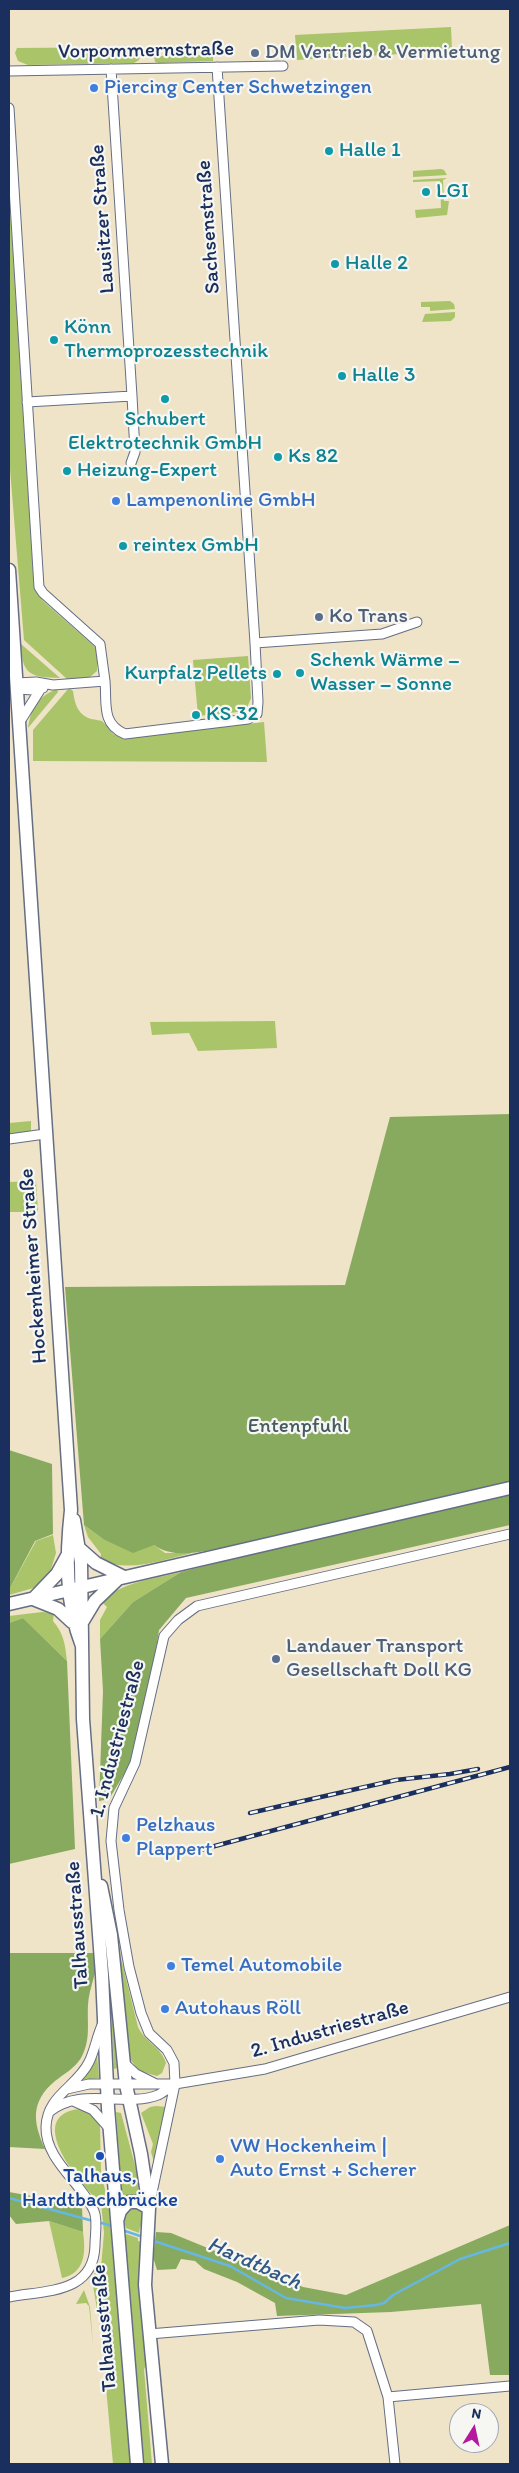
<!DOCTYPE html>
<html>
<head>
<meta charset="utf-8">
<style>
	body { margin:0 }
	#map { position:relative; width:519px; height:2473px; overflow:hidden; background:#efe3c8; font-family:Itim,sans-serif }
	canvas { display:block }
	.frame { position:absolute; inset:0; border:10px solid #1b2f5e; pointer-events:none }
	.north { position:absolute; left:449px; top:2403px; width:50px; height:50px; box-sizing:border-box; background:#f6f6f2; border:1px solid #9ea6b7; border-radius:50%; rotate:10deg; font-size:14px; font-weight:700; line-height:20px; text-align:center; color:#1b2f5e }
	.north::after { content:''; display:block; margin:auto; width:18px; height:22px; background:#b5179e; clip-path:polygon(50% 0,100% 100%,50% 72%,0 100%) }
</style>
</head>
<body>
<div id="map">
<canvas width="519" height="2473"></canvas>
<div class="frame"></div>
<div class="north">N</div>
</div>
<script>
const ctx = document.querySelector('canvas').getContext('2d');
ctx.lineJoin = 'round';
function fill(path, color) { ctx.fillStyle = color; ctx.fill(path, 'evenodd'); }
function trace(path, color, width, dash) { ctx.strokeStyle = color; ctx.lineWidth = width; ctx.lineCap = dash ? 'butt' : 'round'; ctx.setLineDash(dash || []); ctx.stroke(path); }
function write(font, color, halo, rows, align = 'center') {
  ctx.font = font + ' Itim,sans-serif'; ctx.lineWidth = 4.5; ctx.setLineDash([]); ctx.textBaseline = 'middle'; ctx.strokeStyle = halo; ctx.fillStyle = color; for (const [text, x, y, turn = 0] of rows) {
    ctx.save(); ctx.translate(x, y); ctx.rotate((+turn || 0) * Math.PI / 180); ctx.textAlign = isNaN(turn) ? turn : align; if (halo) ctx.strokeText(text, 0, 0); ctx.fillText(text, 0, 0); ctx.restore();
  }
}
const green = new Path2D(`
	M451,27l1,24 -155,9 -2,-25z
	M142,47l-3,13 -5,3 -106,2 -10,-4 -3,-8 2,-5z
	M213,55v6l-54,2 -4,-1 -1,-6z
	M441,169l3,1 3,5 -34,2v-6z
	M447,178l-4,2 1,21h5l-2,14 -31,3 -1,-8 26,-2 -1,-27 -27,1v-2z
	M9,191l25,397 9,13 51,45 3,5v20l-7,6 -23,2 -43,-39 -15,-183z
	M450,301l4,3 1,5 -25,2v-4h-9v-5z
	M455,312v5l-4,4 -29,1 3,-8z
	M21,644l39,34c-30,-1 -38,-3 -39,-34z
	M248,656l3,42 -4,10 -9,4 -40,4 -5,-56z
	M69,688l4,3c2,13 4,23 18,28 4,1 10,1 12,3 9,8 6,13 21,16l140,-16 3,40 -234,-1v-31z
	M57,689l1,3 -30,36c3,-20 9,-31 29,-39z
	M275,1021l2,27 -79,3 -9,-18 -37,2 -2,-13z
	M31,1121v14l-22,1v-13z
	M36,1181l2,31h-29v-30z
	M84,1525l19,14 51,6 11,8h27c-29,7 -63,20 -92,7l1,-6 -13,-17z
	M53,1535l3,18 -5,16 2,5 -16,13 -28,8v-5l27,-49z
	M181,1572l-48,30 -33,37v-19l7,-13 -6,-6c22,-19 52,-22 80,-29z
	M42,1612l12,1 -1,8c11,13 12,23 14,40l-44,-43 -14,5v-7z
	M109,1910l29,117c7,15 23,20 28,36l-4,10 -5,3 -18,-5 -11,-15z
	M110,1987l7,81 -3,1z
	M97,2054l2,24 -18,2z
	M156,2106l11,1 -13,55 -3,-10 2,-8 -12,-31 9,-6z
	M79,2109l12,5 9,11 1,45 8,40 22,254h-18l-12,-132 -9,-52 3,-8 6,-5 3,-34 -3,-30c-19,-16 -79,-87 -22,-94z
	M116,2112l5,1 18,67 -1,15h-12l-4,3z
	M132,2204l9,6 1,16 -2,1 -1,6 -13,-5c-3,-14 -4,-13 6,-24z
	M49,2221l34,11c3,21 2,41 -21,46z
	M126,2234l12,4v3l3,1 6,122 -3,5 8,95h-8l-5,-30 -15,-190 2,-1z
	M84,2290l6,17 3,38 -4,-39 -3,-3 -10,1z`);
const forest = new Path2D(`
	M510,1114v411l-324,73 -27,32 -4,27 -24,106 -22,36 -10,2 4,-110 -3,-52 33,-37 48,-30 44,-11 -4,-13c-22,4 -47,11 -67,-3l-21,8 -30,-14 -19,-14 -19,-238 280,-2 45,-168z
	M9,1450l43,14 1,70 -18,7 -26,49z
	M23,1618l44,43 8,188 -66,15v-241z
	M9,1953h89c0,18 -9,34 -10,52 -1,19 3,35 -7,53 -6,10 -17,16 -26,23 -25,21 -22,41 -10,68l-36,-2z
	M9,2192l34,6 30,-2 9,11 1,25 -34,-11 -33,3 -7,-9z
	M510,2225v150h-20l-9,-71 -90,8 -114,4 -2,-13 -38,-21 -33,-13 -9,-8 -14,-2 -5,10 -19,1 -4,-13 3,-25 15,1 132,54 43,8z`);
const stream = new Path2D(`
	M9,2198l84,23
	M98,2222l14,4
	M122,2230l21,7
	M151,2240l79,26 56,32 59,10 31,-3 8,-2 9,-8 67,-36 50,-16`);
const street = new Path2D(`
	M9,71l274,-5
	M9,108l30,479 4,6 57,51 5,37 -52,4 -17,-3 -19,1
	M27,402l105,-6 -21,-327
	M131,463l4,-11 -3,-56
	M255,643l127,-9 35,-12
	M105,681c2,22 -4,43 20,53l123,-15 9,-5 1,-12 -3,-59 -38,-576
	M17,689l17,1 9,-2
	M19,723l21,-33
	M9,1139l36,-5
	M123,2062l13,12 20,10
	M67,2089l22,-5h86l90,-15 245,-72
	M73,2101l20,9 16,18
	M49,2112c31,-26 76,-4 109,-17 6,-3 12,-8 17,-11
	M150,2202l25,-118 -1,-21 -7,-13 -18,-17 -8,-20 -12,-46 -10,-57 -8,-69 3,-33 21,-45 29,-127 14,-16 19,-14 313,-72
	M9,2297c37,-7 85,-3 86,-52 0,-10 3,-25 -1,-34 -12,-28 -49,-51 -48,-84 1,-32 31,-40 43,-65 6,-12 8,-27 14,-39
	M149,2334l170,-14 35,2 13,9 21,66 7,67
	M388,2397l122,-11`);
const secondary = new Path2D(`
	M9,570l62,940c-5,45 -6,93 11,136
	M74,1520l7,42 2,157 19,256 6,133 29,356
	M79,1548l17,15 26,13
	M35,1597l22,-23 10,-18
	M33,1599l25,10 14,13
	M9,1604l501,-116
	M83,1621l12,-20 23,-22
	M101,1886l10,49 15,150 15,69 8,54 -4,77 17,179
	M118,2218l2,-7 8,-9h10l11,6`);
const rail = new Path2D(`
	M250,1813l146,-33 54,-6 28,-5
	M200,1850l310,-83`);
const markers = [
	[255,53,5,"#5c6f8a"],
	[94,88,5,"#3f7fe0"],
	[329,151,5,"#0f9aa8"],
	[426,192,5,"#0f9aa8"],
	[335,264,5,"#0f9aa8"],
	[54,340,5,"#0f9aa8"],
	[342,376,5,"#0f9aa8"],
	[165,399,5,"#0f9aa8"],
	[278,457,5,"#0f9aa8"],
	[67,471,5,"#0f9aa8"],
	[116,501,5,"#3f7fe0"],
	[123,546,5,"#0f9aa8"],
	[319,617,5,"#5c6f8a"],
	[300,673,5,"#0f9aa8"],
	[277,674,5,"#0f9aa8"],
	[196,715,5,"#0f9aa8"],
	[276,1659,5,"#5c6f8a"],
	[126,1838,5,"#3f7fe0"],
	[171,1966,5,"#3f7fe0"],
	[165,2009,5,"#3f7fe0"],
	[100,2156,5,"#1a4fb4"],
	[220,2159,5,"#3f7fe0"]
];
const streetNames = [
	["Vorpommernstraße",146,51,-1],
	["Lausitzer Straße",103,219,-94],
	["Sachsenstraße",209,227,-94],
	["Hockenheimer Straße",34,1266,-94],
	["1. Industriestraße",118,1739,-75],
	["Talhausstraße",78,1925,-94],
	["2. Industriestraße",330,2030,-16],
	["Talhausstraße",105,2328,-95]
];
const serviceNames = [
	["DM Vertrieb & Vermietung",265,53],
	["Ko Trans",329,617],
	["Landauer Transport",286,1647],
	["Gesellschaft Doll KG",286,1671]
];
const shopNames = [
	["Piercing Center Schwetzingen",104,88],
	["Lampenonline GmbH",126,501],
	["Pelzhaus",136,1826],
	["Plappert",136,1850],
	["Temel Automobile",181,1966],
	["Autohaus Röll",175,2009],
	["VW Hockenheim |",230,2147],
	["Auto Ernst + Scherer",230,2171]
];
const cultureNames = [
	["Halle 1",339,151],
	["LGI",436,192],
	["Halle 2",345,264],
	["Könn",64,328],
	["Thermoprozesstechnik",64,352],
	["Halle 3",352,376],
	["Schubert",165,420,"center"],
	["Elektrotechnik GmbH",165,444,"center"],
	["Ks 82",288,457],
	["Heizung-Expert",77,471],
	["reintex GmbH",133,546],
	["Schenk Wärme –",310,661],
	["Wasser – Sonne",310,685],
	["Kurpfalz Pellets",267,674,"right"],
	["KS 32",206,715]
];
const parkNames = [
	["Entenpfuhl",298,1427]
];
const transitNames = [
	["Talhaus,",100,2177],
	["Hardtbachbrücke",100,2201]
];
const waterNames = [
	["Hardtbach",254,2264,24]
];
fill(green, '#aac46a');
fill(forest, '#87aa5e');
trace(stream, '#66b7e1', 2.5);
trace(street, '#656e83', 11);
trace(secondary, '#656e83', 15);
trace(street, '#fff', 9);
trace(secondary, '#fff', 12);
trace(rail, '#1b2f5e', 4.5);
trace(rail, '#f6f6f2', 2.5, [8]);
for (const [x, y, r, color] of markers) { const dot = new Path2D(); dot.arc(x, y, r, 0, 2 * Math.PI); ctx.fillStyle = color; ctx.fill(dot); trace(dot, '#f6f6f2', 2); }
write('21px', '#1b2f5e', '#f6f6f2', streetNames);
write('21px', '#4e5e75', '#f6f6f2', serviceNames, 'left');
write('21px', '#366cbe', '#f6f6f2', shopNames, 'left');
write('21px', '#0d838f', '#f6f6f2', cultureNames, 'left');
write('21px', '#465c62', '#f6f6f2', parkNames);
write('21px', '#164399', '#f6f6f2', transitNames);
write('italic 22px', '#325885', '#f6f6f2', waterNames);
</script>
</body>
</html>
